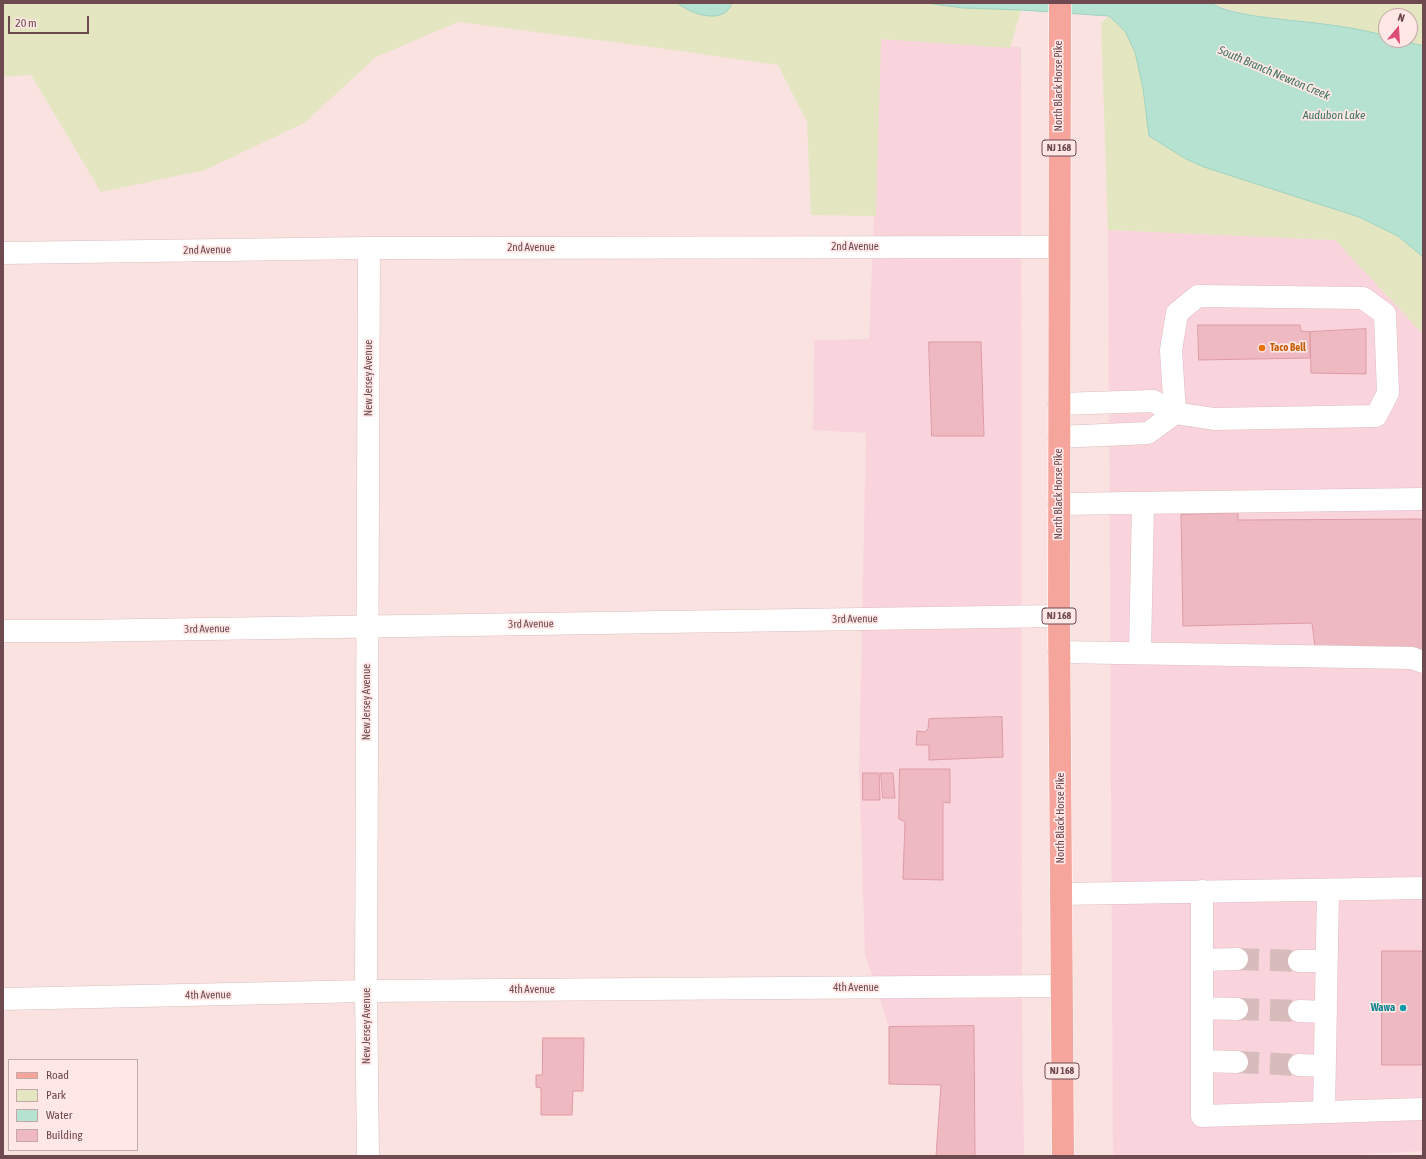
<!DOCTYPE html>
<html>
<head>
<meta charset="utf-8">
<style>
	body { margin:0 }
	#map { position:relative; width:1426px; height:1159px; overflow:hidden; background:#fae2e0; font-family:"Asap Condensed",sans-serif }
	canvas { display:block }
	.frame { position:absolute; inset:0; border:4px solid #6f4950; pointer-events:none }
	.legend { position:absolute; left:8px; top:1059px; width:130px; height:92px; box-sizing:border-box; background:#fee7e5; border:1px solid #c5a8a9; margin:0; padding:5px 7px; list-style:none; font-size:12px; color:#6f4950 }
	.legend li { display:flex; align-items:center; gap:8px; height:20px }
	.legend b { width:20px; border:1px solid #c5a8a9 }
	.north { position:absolute; left:1378px; top:8px; width:40px; height:40px; box-sizing:border-box; background:#fee7e5; border:1px solid #c5a8a9; border-radius:50%; rotate:18deg; font-size:11px; font-weight:700; line-height:16px; text-align:center; color:#6f4950 }
	.north::after { content:''; display:block; margin:auto; width:14px; height:18px; background:#dd4c78; clip-path:polygon(50% 0,100% 100%,50% 72%,0 100%) }
	.scale { position:absolute; left:8px; top:16px; width:81px; height:18px; box-sizing:border-box; border:2px solid #6f4950; border-top:0; padding-left:5px; font-size:12px; line-height:14px; white-space:nowrap; color:#6f4950; -webkit-text-stroke:3px #fee7e5; paint-order:stroke }
</style>
</head>
<body>
<div id="map">
<canvas width="1426" height="1159"></canvas>
<div class="frame"></div>
<ul class="legend">
<li><b style="height:5px;background:#f5a59c"></b>Road</li>
<li><b style="height:11px;background:#e3e6c0"></b>Park</li>
<li><b style="height:11px;background:#b6e2d1"></b>Water</li>
<li><b style="height:11px;background:#eeb9c0"></b>Building</li>
</ul>
<div class="north">N</div>
<div class="scale">20 m</div>
</div>
<script>
const ctx = document.querySelector('canvas').getContext('2d');
ctx.lineJoin = 'round';
function fill(path, color) { ctx.fillStyle = color; ctx.fill(path, 'evenodd'); }
function trace(path, color, width, dash) { ctx.strokeStyle = color; ctx.lineWidth = width; ctx.lineCap = dash ? 'butt' : 'round'; ctx.setLineDash(dash || []); ctx.stroke(path); }
function write(font, color, halo, rows, align = 'center') {
  ctx.font = font + ' "Asap Condensed",sans-serif'; ctx.lineWidth = 3.5; ctx.setLineDash([]); ctx.textBaseline = 'middle'; ctx.strokeStyle = halo; ctx.fillStyle = color; for (const [text, x, y, turn = 0] of rows) {
    ctx.save(); ctx.translate(x, y); ctx.rotate((+turn || 0) * Math.PI / 180); ctx.textAlign = isNaN(turn) ? turn : align; if (halo) ctx.strokeText(text, 0, 0); ctx.fillText(text, 0, 0); ctx.restore();
  }
}
const commercial = new Path2D(`
	M881,39l140,8 1,966 2,143h-83l-1,-71 -51,-1v-57l-24,-73 -6,-186 7,-335 -53,-3 1,-90 55,-1z
	M1108,230l227,10 88,94v817l-89,5h-221z`);
const green = new Path2D(`
	M3,3h674l7,6 47,-2 1,-4h195l36,5 58,2 -11,38 -129,-9 -5,177 -65,-1 -4,-93 -29,-57 -118,-17 -202,-26 -82,35 -72,66 -99,47 -104,22 -70,-117 -28,2z
	M1210,3h213v43l-22,-6h9v-24h-24v20l-51,-11 -90,-11z
	M1109,16c5,5 12,9 16,15 20,26 18,74 25,105l36,23 18,8 155,50 39,19 25,21v77l-88,-94 -227,-10 -7,-207z`);
const water = new Path2D(`
	M677,3h55c-8,23 -41,11 -55,0z
	M927,3h283c21,11 46,13 69,16 36,4 72,7 107,17v4h15l22,6v211l-25,-21 -39,-19 -155,-50 -18,-8 -37,-23 -6,-48 -8,-36 -10,-21 -16,-15 -88,-6 -58,-2z`);
const building = new Path2D(`
	M1198,325h102l1,6 9,1v26l-111,2z
	M1366,329v45l-55,-1 -1,-41z
	M929,342h52l3,94h-52z
	M1238,513v7l185,-1v133l-107,2 -4,-31 -129,3 -2,-111z
	M1002,717l1,40 -74,3v-15h-13l1,-14 8,1 3,-3 1,-10z
	M900,769h50v34l-7,-1v78l-40,-1 2,-57 -6,-3z
	M863,773h16l1,27h-17z
	M881,773h12l2,25h-12z
	M1382,951h41v114h-41z
	M974,1026l1,130h-39l5,-71 -52,-1v-57z
	M543,1038h41l-1,53h-10l-1,24h-31v-27l-5,-1v-12h6z`);
const minorTunnel = new Path2D(`
	M1237,959l62,2
	M1237,1009l62,2
	M1237,1062l62,3`);
const minor = new Path2D(`
	M3,253l366,-5 690,-1
	M1059,404l94,-3 22,12 39,6 162,-3 12,-23 -3,-79 -22,-16 -165,-2 -21,17 -6,37 4,63
	M1059,437l89,-4 27,-20
	M1059,504l364,-5
	M3,631h72l984,-15
	M1059,652l353,6 11,4
	M1140,653l3,-150
	M1202,891v225l221,-7
	M1061,894l362,-6
	M1202,960l35,-1
	M1299,961h27
	M3,999l363,-8 695,-5
	M1202,1008l35,1
	M1299,1011l27,1
	M1202,1061l35,1
	M1299,1065l25,1
	M1324,1112l4,-222
	M368,1156l-2,-165 3,-743`);
const major = new Path2D(`
	M1060,3l-1,613 4,540`);
const markers = [
	[1262,348,4,"#e8710a"],
	[1403,1008,4,"#0f9aa8"]
];
const shields = [
	[1059,148,34],
	[1059,616,34],
	[1062,1071,34]
];
const shieldNames = [
	["NJ 168",1059,148],
	["NJ 168",1059,616],
	["NJ 168",1062,1071]
];
const streetNames = [
	["North Black Horse Pike",1059,86,-90],
	["2nd Avenue",855,247],
	["2nd Avenue",531,248],
	["2nd Avenue",207,250,-1],
	["New Jersey Avenue",369,378,-90],
	["North Black Horse Pike",1059,494,-90],
	["3rd Avenue",855,619,-1],
	["3rd Avenue",531,624,-1],
	["3rd Avenue",207,629,-1],
	["New Jersey Avenue",367,702,-90],
	["North Black Horse Pike",1061,818,-90],
	["4th Avenue",856,988],
	["4th Avenue",532,990],
	["4th Avenue",208,995,-1],
	["New Jersey Avenue",367,1026,-90]
];
const foodNames = [
	["Taco Bell",1270,348]
];
const cultureNames = [
	["Wawa",1395,1008]
];
const waterNames = [
	["South Branch Newton Creek",1274,73,23],
	["Audubon Lake",1334,115]
];
fill(commercial, '#fad4dd');
fill(green, '#e3e6c0');
fill(water, '#b6e2d1');
trace(water, '#9dd3bf', 1);
fill(building, '#eeb9c0');
trace(building, '#df9ba5', 1);
trace(minorTunnel, '#d7bcbc', 22, [22, 11]);
trace(minor, '#ddbdbf', 23);
trace(major, '#fff', 23);
trace(minor, '#fff', 22);
trace(major, '#f5a59c', 22);
for (const [x, y, r, color] of markers) { const dot = new Path2D(); dot.arc(x, y, r, 0, 2 * Math.PI); ctx.fillStyle = color; ctx.fill(dot); trace(dot, '#fee7e5', 1.5); }
for (const [x, y, w] of shields) { const box = new Path2D(); box.roundRect(x - w / 2, y - 8, w, 16, 3); ctx.fillStyle = '#fee7e5'; ctx.fill(box); trace(box, '#6f4950', 1); }
write('bold 10px', '#6f4950', null, shieldNames);
write('11px', '#6f4950', '#fee7e5', streetNames);
write('bold 11px', '#c56008', '#fee7e5', foodNames, 'left');
write('bold 11px', '#0d838f', '#fee7e5', cultureNames, 'right');
write('italic 12px', '#3f7460', '#fee7e5', waterNames);
</script>
</body>
</html>
